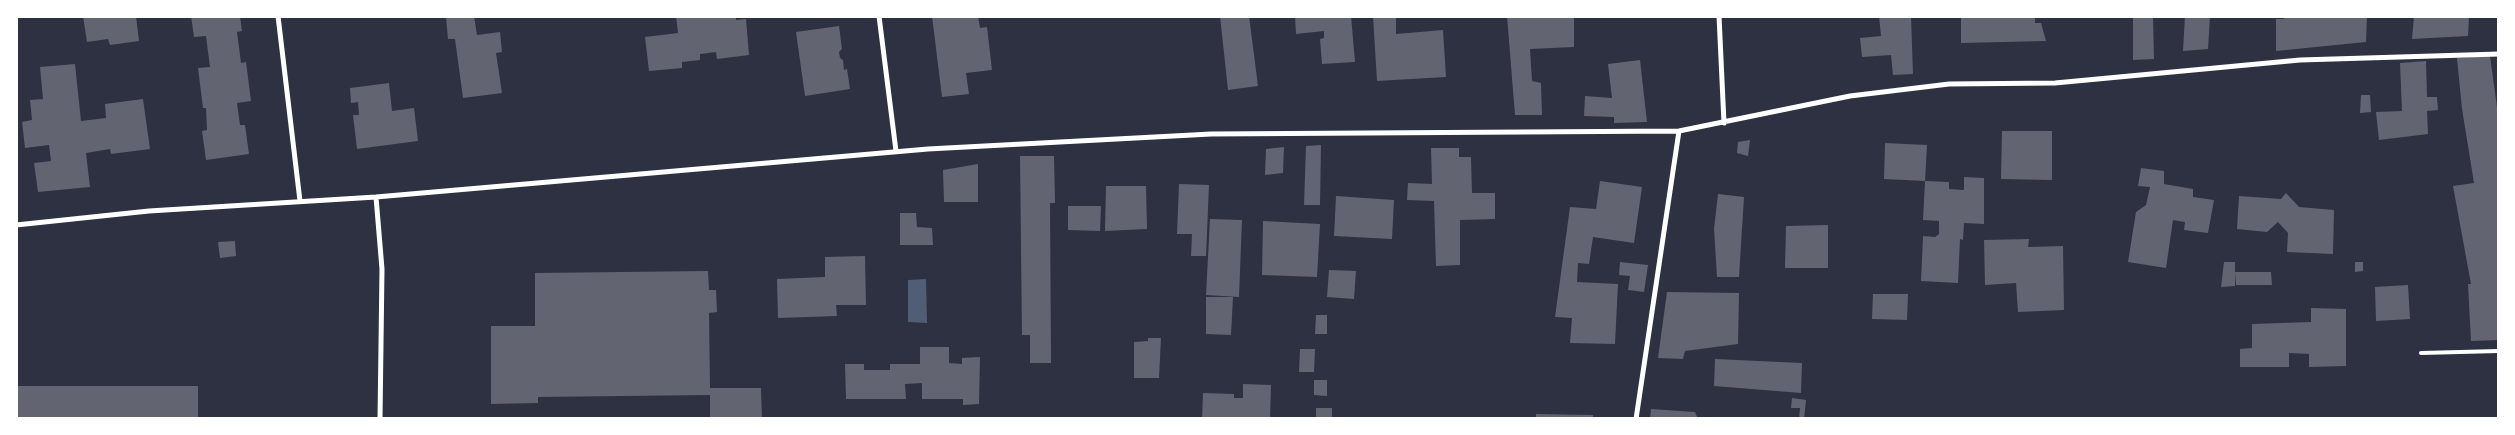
<!DOCTYPE html>
<html>
<head>
<meta charset="utf-8">
<style>
	body { margin:0 }
	#map { position:relative; width:2515px; height:435px; overflow:hidden; background:#2d3142; font-family:"DM Sans",sans-serif }
	canvas { display:block }
	.frame { position:absolute; inset:0; border:18px solid #fff; pointer-events:none }
</style>
</head>
<body>
<div id="map">
<canvas width="2515" height="435"></canvas>
<div class="frame"></div>
</div>
<script>
const ctx = document.querySelector('canvas').getContext('2d');
ctx.lineJoin = 'round';
function fill(path, color) { ctx.fillStyle = color; ctx.fill(path, 'evenodd'); }
function trace(path, color, width, dash) { ctx.strokeStyle = color; ctx.lineWidth = width; ctx.lineCap = dash ? 'butt' : 'round'; ctx.setLineDash(dash || []); ctx.stroke(path); }
const water = new Path2D(`
	M926,279l1,44 -19,-1v-42z`);
const building = new Path2D(`
	M83,16h53l3,25 -29,4 -2,-6 -21,3z
	M191,16h49l2,15 -5,1 4,31 5,-1 5,39 -14,2 3,22h5l4,29 -43,6 -4,-29 5,-1 -1,-22h-3l-5,-40 12,-1 -4,-31 -12,1z
	M474,16l3,19 23,-3 2,20 -6,1 6,40 -39,5 -8,-59h-7l-2,-22z
	M676,16h60v4l10,-1 3,36 -32,4 -1,-7 -16,2v6l-18,2v6l-33,3 -4,-34 33,-4z
	M932,16h46l2,12 7,-1 5,43 -26,3 3,21 -27,3z
	M1220,16h29l9,70 -30,4z
	M1295,16h56l4,46 -33,2 -2,-25 4,-1v-7l-28,3z
	M1373,16h23v18l47,-4 3,47 -69,4z
	M1507,16h67v31l-44,2 2,32 9,2 1,32h-27z
	M1879,16h32l2,58 -20,1 -2,-20 -29,2 -2,-19 21,-2z
	M1961,16h74v7h6l5,18 -85,2z
	M2133,16h20l1,43 -21,1z
	M2185,16h25l-2,33 -25,2z
	M2284,16h83l-1,26 -90,9v-32h8z
	M2414,16h55l-1,20 -56,3z
	M839,26l3,23 -3,3 1,6 3,2 1,10 3,-1 3,20 -45,7 -9,-64z
	M2490,56l9,66v218l-28,1 -3,-57h3l-18,-98 21,-3 -12,-74 -5,-51z
	M1640,60l7,62 -33,1v-6l-30,-1 1,-20 27,2 -4,-34z
	M2426,61l1,36h10l1,13 -11,1 1,23 -49,6 -3,-28 26,-1 -2,-48z
	M75,64l6,57 25,-3 -1,-14 38,-5 7,50 -39,5 -1,-5 -24,4 4,34 -52,5 -4,-29 17,-2 -2,-16 -24,3 -3,-26 10,-2 -2,-20 13,-1 -3,-32z
	M389,83l3,28 22,-3 4,33 -61,8 -4,-34h6l-1,-13 -7,1 -1,-15z
	M2361,95h9l1,17 -11,1z
	M2002,131h50v49l-51,-1z
	M1750,140l-2,16 -11,-3 1,-11z
	M1885,143l42,2 -2,36 -41,-2z
	M1321,145l-1,60h-16l2,-59z
	M1284,147l-1,26 -18,2 1,-26z
	M1431,148h28v9h12l1,36h23v26l-35,1v45l-24,1 -2,-65 -27,-1 1,-17 24,1z
	M1020,156h34l1,47h-5l1,160h-21v-28h-8z
	M978,164v38h-34l-1,-32z
	M2141,168l23,3v13l29,5v8l21,3 -6,33 -24,-3 1,-8 -12,-2 -7,48 -38,-6 8,-50 10,-7 4,-18 -12,-1z
	M1964,177l20,1v46l-20,-1 -1,17 -3,-1 -2,44 -37,-2 2,-45 12,1 4,-3v-13l-16,-1 2,-39 24,1v7l15,1z
	M1600,181l42,6 -8,56 -41,-6 -4,27 -11,-1 -1,19 41,2 -3,60 -45,-1 2,-25 -17,-1 15,-110 26,2z
	M1179,184l30,1 -3,71h-15l1,-22h-15z
	M1106,186h40l1,43 -42,2z
	M2286,193l13,14 35,3 -1,44 -46,-2 1,-19 -10,-11 -11,10 -30,-3 2,-33 42,3z
	M1718,194l26,3 -5,80h-22l-3,-48z
	M1336,196l58,4 -2,39 -58,-3z
	M1068,206h33l-1,25 -32,-1z
	M900,213h16l1,14 15,1 1,17h-33z
	M1210,219l32,1 -3,77 -33,-2z
	M1263,221l57,3 -3,53 -55,-2z
	M1828,225v43h-43l1,-42z
	M2029,239l-1,8 35,-1 1,64 -46,2 -2,-29 -31,2 -1,-45z
	M235,241l1,15 -16,2 -2,-16z
	M865,256l1,49h-30l1,11 -59,2 -1,-39 48,-2v-20z
	M1620,262l28,3 -4,27 -16,-2 2,-14 -11,-1z
	M2224,262h11v24l-14,1z
	M2355,262h8v9l-8,1z
	M1329,270l27,1 -2,28 -27,-2z
	M708,271l1,19h7l1,22 -8,1 1,75h51l1,31h-52v-24l-172,2v6l-47,1v-78h44v-53z
	M2235,272h36l1,13h-36z
	M2408,285l2,34 -34,2 -1,-34z
	M1667,292l72,1 -1,51 -53,7 -2,8 -25,-1z
	M1873,294h35l-1,26 -35,-1z
	M1206,297h27l-2,38 -25,-1z
	M2311,308l35,1v57l-37,1v-13l-20,-1v14h-49v-18l12,-1v-24l59,-2z
	M1316,315h11v19h-12z
	M1148,338h13l-2,40h-25v-36l14,-1z
	M920,347h29v16l13,1v-6l18,-1 -1,47 -16,1v-6h-41v-16l-17,1 1,15h-60l-1,-35h19v6h26v-6h30z
	M1300,349h15l-1,23h-15z
	M1715,359l87,4 -1,30 -87,-7z
	M1314,380h13v16l-13,-1z
	M1243,384l28,1 -1,34h-68l1,-26 31,1v4h9z
	M16,386h182v33h-182z
	M1792,398l14,2 -2,19h-5l1,-11h-9z
	M1316,408h16v11h-16z
	M1651,409l44,3 3,7h-48z
	M1536,414l57,1v4h-57z`);
const service = new Path2D(`
	M2421,353l78,-2`);
const minor = new Path2D(`
	M278,16l22,185
	M879,16l17,135
	M1719,16l5,107
	M376,197l6,72 -2,150
	M16,225l133,-14 227,-14 552,-48 283,-15 468,-3 171,-35 99,-12 106,-1 245,-23 199,-6
	M1636,419l43,-288`);
fill(water, '#4f5d75');
fill(building, '#626471');
trace(service, '#fff', 4);
trace(minor, '#fff', 5);
</script>
</body>
</html>
